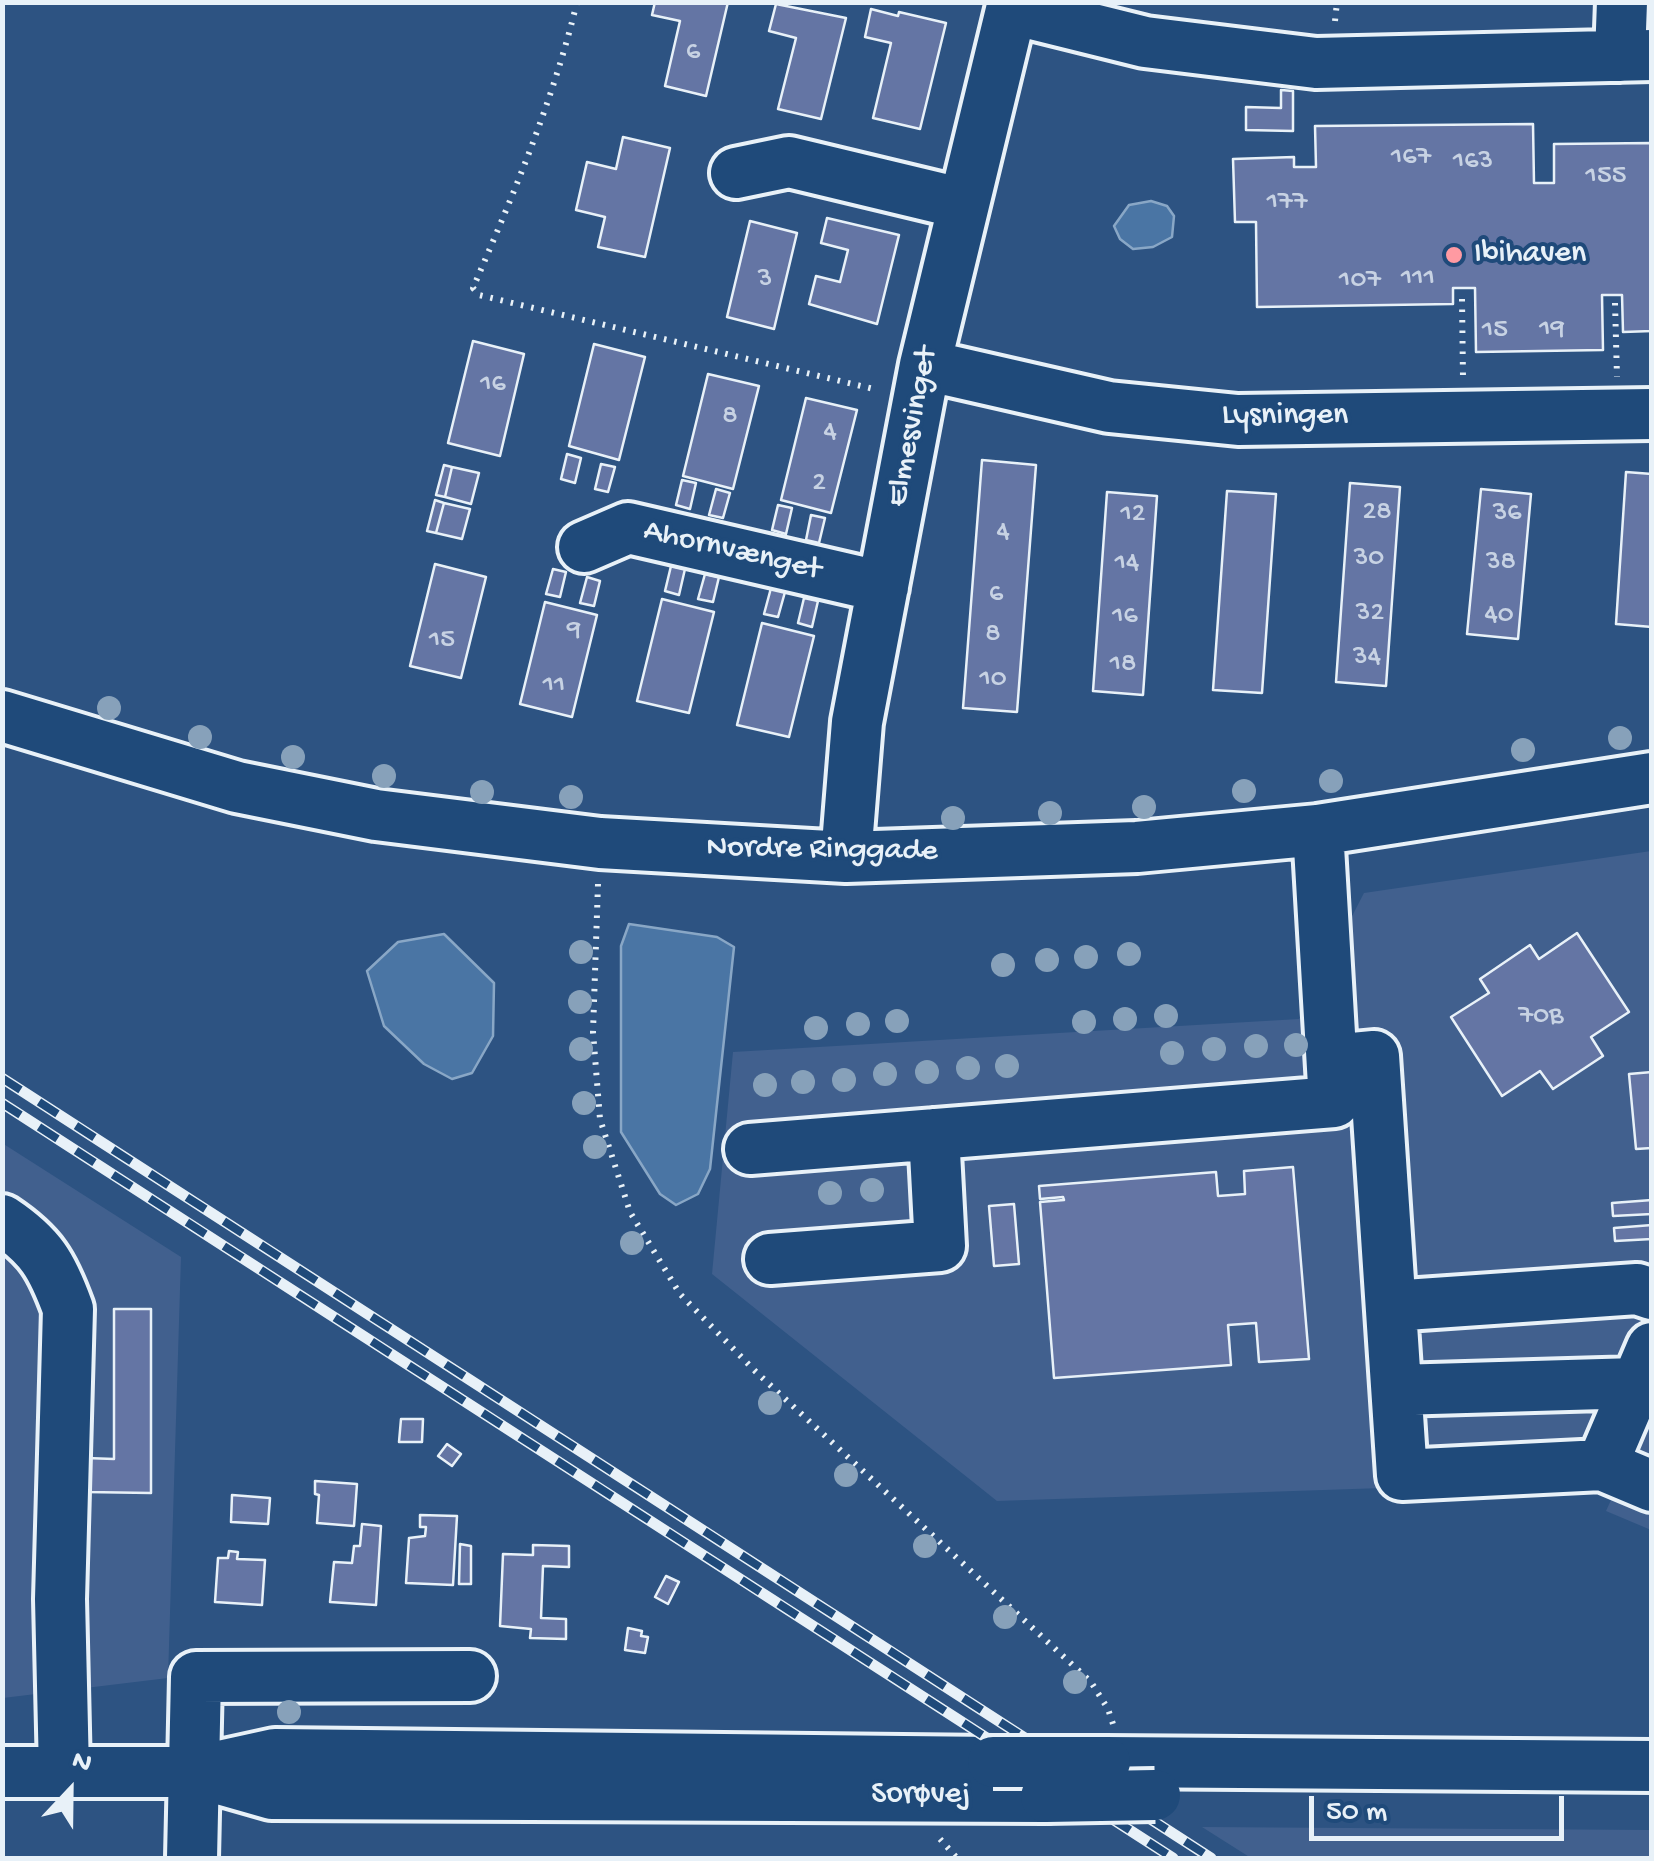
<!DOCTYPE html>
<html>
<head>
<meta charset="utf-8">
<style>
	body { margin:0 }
	#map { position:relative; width:1654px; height:1861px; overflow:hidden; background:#2d5382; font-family:"Gochi Hand",sans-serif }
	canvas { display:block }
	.frame { position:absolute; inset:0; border:5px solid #e8f1f8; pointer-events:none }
	.north { position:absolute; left:20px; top:1741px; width:100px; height:100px; -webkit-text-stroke:8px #1f4a7a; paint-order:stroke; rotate:22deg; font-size:28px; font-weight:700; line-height:40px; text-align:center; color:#e8f1f8 }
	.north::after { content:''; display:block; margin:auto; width:35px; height:45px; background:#e8f1f8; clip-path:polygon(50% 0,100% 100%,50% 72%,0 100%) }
	.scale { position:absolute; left:1309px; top:1796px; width:255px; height:45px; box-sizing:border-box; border:5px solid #e8f1f8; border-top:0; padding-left:12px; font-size:30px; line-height:35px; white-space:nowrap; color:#e8f1f8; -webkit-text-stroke:8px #1f4a7a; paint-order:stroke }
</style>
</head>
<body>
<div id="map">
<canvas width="1654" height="1861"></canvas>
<div class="frame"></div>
<div class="north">N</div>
<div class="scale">50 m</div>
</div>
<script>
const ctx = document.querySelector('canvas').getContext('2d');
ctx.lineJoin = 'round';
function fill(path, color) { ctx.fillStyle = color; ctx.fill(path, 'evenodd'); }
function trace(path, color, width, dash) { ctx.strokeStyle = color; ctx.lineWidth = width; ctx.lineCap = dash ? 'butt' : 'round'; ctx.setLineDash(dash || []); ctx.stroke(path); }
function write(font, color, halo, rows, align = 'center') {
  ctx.font = font + ' "Gochi Hand",sans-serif'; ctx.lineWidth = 8; ctx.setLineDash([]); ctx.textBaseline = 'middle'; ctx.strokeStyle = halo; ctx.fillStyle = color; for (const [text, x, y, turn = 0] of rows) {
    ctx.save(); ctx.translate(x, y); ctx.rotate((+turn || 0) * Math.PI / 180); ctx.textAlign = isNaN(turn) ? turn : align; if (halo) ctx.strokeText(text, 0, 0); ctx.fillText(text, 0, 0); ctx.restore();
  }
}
const built = new Path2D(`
	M1651,851v679l-45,-19 14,-31 -623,21 -285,-227 21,-222 566,-33 65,-126z
	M2,1143l179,114 -13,421 -165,20z
	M1202,1827l449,3v28h-400z`);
const water = new Path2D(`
	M1151,201l16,5 7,10 -2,21 -19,10 -20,2 -13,-10 -6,-13 15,-21z
	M629,924l88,13 17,10 -24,222 -12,25 -22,11 -16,-11 -39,-62v-186z
	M444,934l50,49 -1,53 -21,37 -20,6 -28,-15 -40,-38 -17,-55 31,-29z`);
const building = new Path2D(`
	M655,2h73l-22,94 -41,-10 15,-65 -28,-6z
	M776,4l70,14 -25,101 -43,-10 18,-71 -27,-7z
	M871,9l27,7 1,-4 47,11 -26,106 -47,-11 18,-75 -26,-6z
	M1281,90l12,1v40l-47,-1v-23l35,1z
	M1533,124l1,59h20v-39l98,-1v188l-29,1 -1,-37h-20l1,55 -127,2 -1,-64h-22v16l-196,3 -1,-85h-21l-2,-63 61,-2v10h22l-1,-41z
	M623,137l47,11 -25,109 -47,-10 7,-30 -29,-7 11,-48 29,7z
	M827,218l72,17 -22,89 -68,-20 7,-28 24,6 8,-32 -27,-7z
	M750,221l47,12 -23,96 -47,-12z
	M473,341l51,13 -24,102 -52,-13z
	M594,344l51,13 -26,103 -50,-14z
	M708,374l51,12 -26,103 -50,-13z
	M806,398l51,12 -26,103 -50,-13z
	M567,454l14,4 -6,25 -14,-4z
	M982,460l54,5 -19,247 -54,-4z
	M601,464l14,3 -7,25 -13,-3z
	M444,465l8,2 -7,30 -9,-2z
	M452,467l27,6 -8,31 -26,-7z
	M1626,472l26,2v153l-36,-3z
	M682,480l14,3 -6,26 -14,-4z
	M1350,483l50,4 -14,199 -50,-4z
	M716,489l14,4 -7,25 -14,-3z
	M1481,489l50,5 -13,145 -51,-5z
	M1227,491l49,3 -14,199 -49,-3z
	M1107,492l50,4 -14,199 -50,-4z
	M435,500l9,3 -8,30 -9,-2z
	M444,503l26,6 -8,30 -26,-6z
	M778,505l14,3 -6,26 -14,-4z
	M811,515l14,3 -6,25 -13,-3z
	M435,564l51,13 -25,101 -51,-12z
	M671,566l14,3 -6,26 -14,-4z
	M553,569l13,3 -6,25 -14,-3z
	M705,574l14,3 -6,25 -15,-3z
	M587,577l13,4 -6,25 -14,-3z
	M771,588l14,4 -7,25 -14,-3z
	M804,598l14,3 -6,26 -14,-4z
	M662,599l52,13 -25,101 -52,-12z
	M545,602l52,13 -25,102 -52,-13z
	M762,623l52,13 -25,101 -52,-12z
	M1577,933l52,79 -38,25 12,19 -50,33 -13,-18 -38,25 -51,-79 38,-24 -9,-14 50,-34 9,14z
	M1652,1072v76l-16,1 -7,-75z
	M1293,1167l16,192 -50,3 -3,-39 -28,2 3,40 -177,13 -14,-176 24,-2 -1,-3 -23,2 -1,-13 177,-14 2,24 27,-2 -1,-23z
	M1652,1200v14l-39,2 -1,-13z
	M1014,1204l5,60 -25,2 -5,-60z
	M1652,1225v14l-37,2 -1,-13z
	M114,1309h37v184l-65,-1v-34l28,1z
	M401,1419h22l-1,23h-23z
	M447,1444l14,10 -9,12 -14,-10z
	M315,1481l42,3 -3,42 -37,-3 2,-28 -4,-1z
	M232,1495l38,3 -2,26 -37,-2z
	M420,1515l37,1 -4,69 -47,-2 3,-45 16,-2 1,-9h-6z
	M362,1524l19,2 -5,79 -46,-3 4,-40 18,1 2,-17h6z
	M460,1544l11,2v38h-12z
	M533,1545l36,1v21l-26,-1 -2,52 25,1v20l-36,-1 1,-9 -31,-3 3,-72 30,1z
	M229,1551l9,1 -1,7 28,1 -3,45 -47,-3 3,-44h10z
	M666,1576l13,6 -11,22 -13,-7z
	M628,1628l14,3 -1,5 7,1 -3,16 -20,-3z`);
const path = new Path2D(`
	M577,2c-24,100 -64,193 -104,286l6,7 399,95
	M1335,21l2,-19
	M1462,299l1,79
	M1615,303l2,74
	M598,884l-5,148 7,87 30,93 50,82 75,77 336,311 17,27 5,15
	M940,1839l17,19`);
const minor = new Path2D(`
	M1012,9l133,33 171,21 336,-8
	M1620,56l2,-54
	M736,173l53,-11 175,42
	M925,365l184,42 129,13 414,-6
	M584,547l44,-19 255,59
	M2,716l235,71 139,28 224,28 246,14 291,-10 181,-17 334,-52
	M846,857l11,-135 68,-357 88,-363
	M1332,1060l42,-4 28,419 200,-10 50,-117
	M750,1149l584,-47 -16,-272
	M2,1220c39,26 50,45 66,89l-8,290 4,173
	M770,1259l170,-13 -6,-112
	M1391,1306l246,-17 15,5
	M1397,1390l240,-7 15,6
	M1602,1465l50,21
	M1105,1762l547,4
	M2,1772h191l82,-18 718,8
	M202,1774l70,20 774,3
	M192,1858l4,-181 274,-1`);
const rail = new Path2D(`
	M2,1078l1209,780
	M2,1103l1171,755`);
const minorBridge = new Path2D(`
	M993,1762h112
	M1046,1797l109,-2`);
const trees = [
	[109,708],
	[200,737],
	[1620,738],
	[1523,750],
	[293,757],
	[384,776],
	[1331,781],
	[1244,791],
	[482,792],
	[571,797],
	[1144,807],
	[1050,813],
	[953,818],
	[581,952],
	[1129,954],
	[1086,957],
	[1047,960],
	[1003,965],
	[580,1002],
	[1166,1016],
	[1125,1019],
	[897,1021],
	[1084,1022],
	[858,1024],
	[816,1028],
	[1296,1045],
	[1256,1046],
	[581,1049],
	[1214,1049],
	[1172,1053],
	[1007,1066],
	[968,1068],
	[927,1072],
	[885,1074],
	[844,1080],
	[803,1082],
	[765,1085],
	[584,1103],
	[595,1147],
	[872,1190],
	[830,1193],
	[632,1243],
	[770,1403],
	[846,1475],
	[925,1546],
	[1005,1617],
	[1075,1682],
	[289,1712]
];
const markers = [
	[1454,255,10,"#ff9aa2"]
];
const numberNames = [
	["6",693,54],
	["167",1411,159],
	["163",1473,163],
	["155",1606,178],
	["177",1287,204],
	["111",1418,280],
	["3",765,281],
	["107",1360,282],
	["19",1552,331],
	["15",1495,332],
	["16",493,386],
	["8",730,418],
	["4",830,434],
	["2",819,485],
	["28",1377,514],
	["36",1507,515],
	["12",1133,516],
	["4",1003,534],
	["30",1369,560],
	["38",1501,564],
	["14",1127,565],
	["6",996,596],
	["32",1370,615],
	["40",1499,617],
	["16",1125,618],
	["9",574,632],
	["8",993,636],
	["15",442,642],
	["34",1367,659],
	["18",1123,666],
	["10",993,681],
	["11",554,687],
	["70B",1541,1018]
];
const poiNames = [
	["Ibihaven",1474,255]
];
const streetNames = [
	["Lysningen",1285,417],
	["Elmesvinget",914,427,-79],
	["Ahornvænget",732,552,13],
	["Nordre Ringgade",822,851,1],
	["Sorøvej",921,1796]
];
fill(built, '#41608e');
fill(water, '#4a75a4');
trace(water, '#89a7c6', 2.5);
fill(building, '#6475a4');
trace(building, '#e8f1f8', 2.5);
trace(minor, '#e8f1f8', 58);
trace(path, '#e8f1f8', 6, [2.5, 8]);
trace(minor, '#1f4a7a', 50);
trace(rail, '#e8f1f8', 11);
trace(rail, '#1f4a7a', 8, [22]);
trace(minorBridge, '#e8f1f8', 58, []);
trace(minorBridge, '#1f4a7a', 50);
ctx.fillStyle = '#87a1ba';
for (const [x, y] of trees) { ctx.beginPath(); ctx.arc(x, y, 12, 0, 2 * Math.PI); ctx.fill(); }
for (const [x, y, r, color] of markers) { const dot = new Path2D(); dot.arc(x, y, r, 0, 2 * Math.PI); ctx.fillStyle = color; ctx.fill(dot); trace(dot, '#1f4a7a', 4); }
write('28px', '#c7d2e3', null, numberNames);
write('32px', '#e8f1f8', '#1f4a7a', poiNames, 'left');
write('32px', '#e8f1f8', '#1f4a7a', streetNames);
</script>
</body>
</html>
